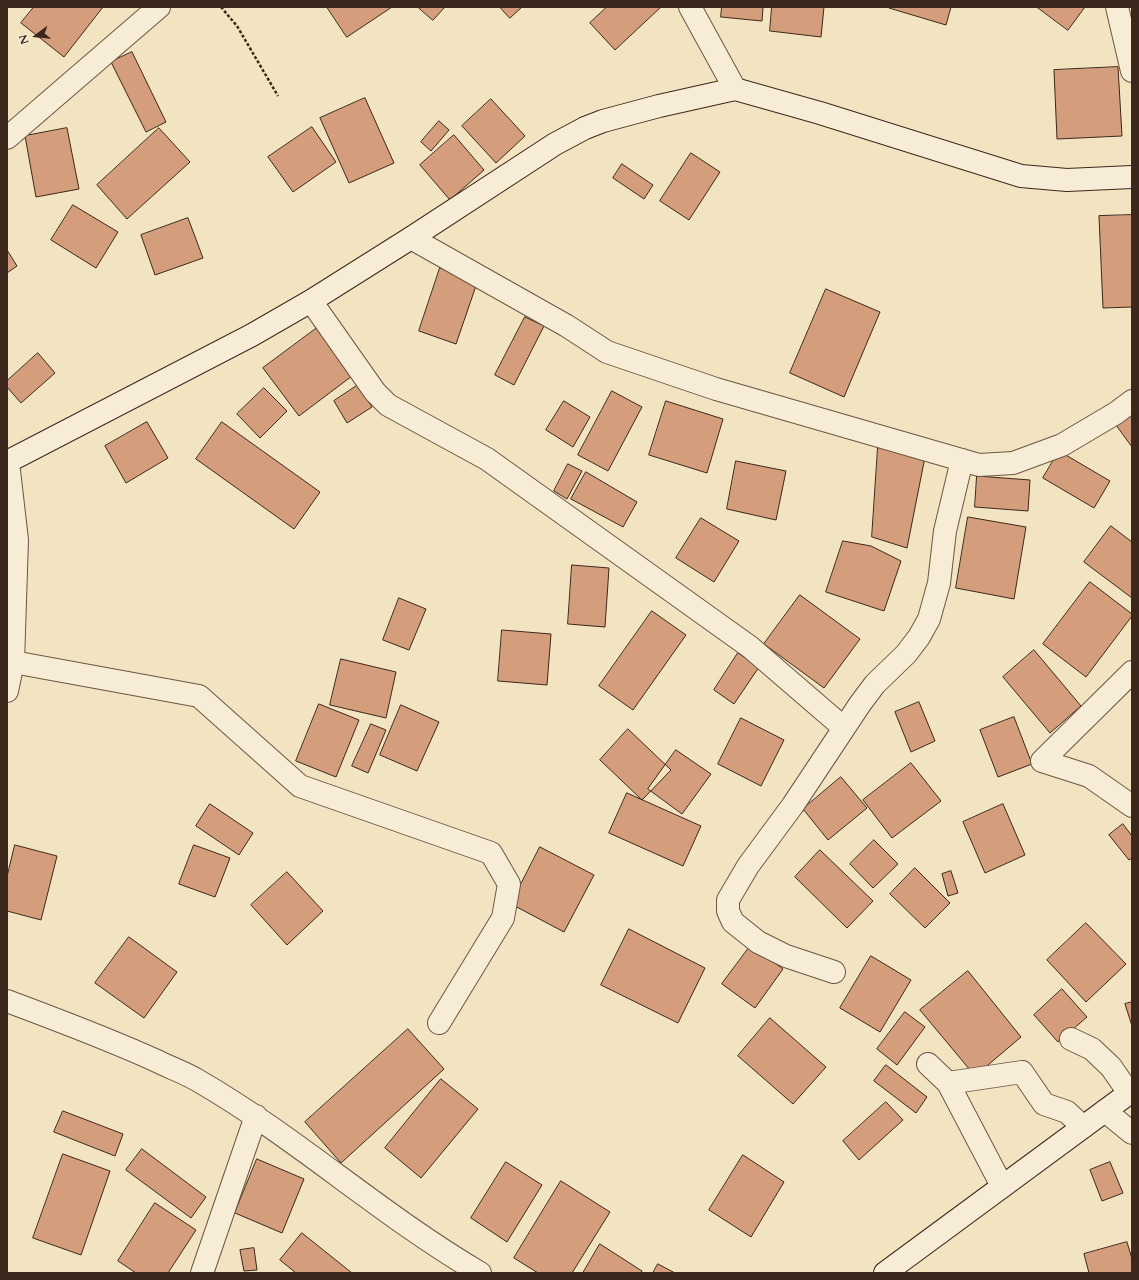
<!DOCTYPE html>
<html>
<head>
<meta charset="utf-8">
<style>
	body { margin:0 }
	#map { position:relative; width:1139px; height:1280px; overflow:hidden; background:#f3e4c1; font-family:Cardo,serif }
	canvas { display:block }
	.frame { position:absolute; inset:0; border:8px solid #3c271c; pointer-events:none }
	.north { position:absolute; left:16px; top:16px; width:40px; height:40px; -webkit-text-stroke:3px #f7edd7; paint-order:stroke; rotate:254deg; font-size:11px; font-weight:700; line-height:16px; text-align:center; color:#3c271c }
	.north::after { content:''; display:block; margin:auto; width:14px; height:18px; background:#3c271c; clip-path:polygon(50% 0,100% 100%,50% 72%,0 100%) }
</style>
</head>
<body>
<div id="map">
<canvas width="1139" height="1280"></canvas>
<div class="frame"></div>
<div class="north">N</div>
</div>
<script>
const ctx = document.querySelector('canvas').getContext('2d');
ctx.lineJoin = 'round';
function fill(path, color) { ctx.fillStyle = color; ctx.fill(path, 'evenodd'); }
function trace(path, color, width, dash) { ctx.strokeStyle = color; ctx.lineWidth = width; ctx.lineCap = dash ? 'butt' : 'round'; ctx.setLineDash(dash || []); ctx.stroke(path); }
const building = new Path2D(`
	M34,7h69l-39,50 -43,-34z
	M327,7h65l-45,30z
	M418,7h27l-12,13z
	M500,7h22l-12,11z
	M607,7h54l-46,43 -25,-27z
	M722,7h41l-1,14 -41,-4z
	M772,7h52l-3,30 -51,-6z
	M889,7h62l-5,18 -57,-17z
	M1037,7h48l-17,23z
	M132,52l34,70 -20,10 -35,-70z
	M1118,67l4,69 -65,3 -3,-69z
	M365,98l29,65 -45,20 -29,-65z
	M491,99l34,37 -29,27 -34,-37z
	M439,121l10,9 -18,21 -10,-9z
	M312,127l24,35 -43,30 -25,-35z
	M67,128l12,61 -43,8 -11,-61z
	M159,128l31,34 -63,57 -30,-34z
	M454,135l30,35 -34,30 -30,-35z
	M691,153l29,19 -31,48 -29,-19z
	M622,164l31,21 -9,14 -31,-21z
	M73,205l45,27 -22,36 -45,-28z
	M1132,215v92l-29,1 -4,-92z
	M188,218l15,40 -48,17 -14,-40z
	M7,250l10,16 -10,7z
	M440,268l38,12 -22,64 -37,-13z
	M826,289l54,23 -36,85 -54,-24z
	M525,317l19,9 -30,59 -19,-10z
	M321,325l35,48 -57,43 -36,-48z
	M38,353l17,20 -34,30 -14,-16v-6z
	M358,385l14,22 -25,16 -13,-22z
	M264,388l23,23 -27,27 -23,-24z
	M612,391l30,16 -34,64 -30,-16z
	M564,401l26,16 -17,30 -27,-17z
	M666,401l57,18 -16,54 -58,-18z
	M1132,413v34l-19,-26z
	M147,422l21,36 -42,25 -21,-37z
	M222,422l98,70 -26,37 -98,-70z
	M878,447l47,10 -18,91 -35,-11z
	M1059,451l51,30 -16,27 -51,-30z
	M736,461l50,10 -10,49 -49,-11z
	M568,464l14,7 -15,28 -13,-8z
	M586,472l51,30 -14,25 -52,-28z
	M977,476l53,4 -2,31 -53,-4z
	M968,517l58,10 -12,72 -58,-11z
	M701,518l38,23 -25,41 -38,-24z
	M1111,526l21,16v56l-48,-36z
	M843,541l28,5 30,15 -17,50 -58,-19z
	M572,565l37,3 -4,59 -37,-3z
	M1090,582l42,32v2l-46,61 -43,-33z
	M800,595l60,44 -36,49 -60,-44z
	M399,598l27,11 -17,41 -26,-10z
	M652,611l34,24 -53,75 -34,-24z
	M502,630l49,4 -4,51 -49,-4z
	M1034,650l47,56 -31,27 -47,-56z
	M738,653l21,14 -25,37 -20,-14z
	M341,659l55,13 -10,46 -56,-13z
	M919,702l16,39 -24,11 -16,-40z
	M319,704l40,16 -23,57 -40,-16z
	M401,705l38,17 -22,49 -37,-16z
	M1014,717l18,47 -34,13 -18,-47z
	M741,718l43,22 -23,46 -43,-22z
	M371,724l15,6 -18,43 -16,-7z
	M628,729l43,41 -29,30 -42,-40z
	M676,750l35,24 -29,40 -34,-25z
	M911,763l30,38 -49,37 -29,-38z
	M841,777l26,31 -39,32 -25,-31z
	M627,793l74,33 -18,40 -74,-33z
	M210,804l43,29 -14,22 -43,-29z
	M1003,804l22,51 -40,18 -22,-51z
	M1123,824l9,12v22l-3,2 -20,-25z
	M874,840l24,24 -25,24 -23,-24z
	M15,845l42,11 -16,64 -34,-9v-34z
	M194,845l36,13 -15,39 -36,-13z
	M540,847l54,28 -30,57 -53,-28z
	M820,850l53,51 -26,27 -52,-51z
	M915,868l35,35 -25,25 -35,-34z
	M951,871l7,22 -10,3 -6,-22z
	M287,872l36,39 -36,34 -36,-40z
	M1086,923l40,41 -40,38 -39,-42z
	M629,929l76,39 -27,55 -77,-38z
	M129,937l48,35 -33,46 -49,-35z
	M751,945l32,24 -28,39 -33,-24z
	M871,956l40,24 -31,52 -40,-24z
	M968,971l53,66 -46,39 -55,-66z
	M1062,989l25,28 -29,25 -24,-27z
	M1132,1002v24l-7,-22z
	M905,1012l20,15 -28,38 -20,-16z
	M770,1018l56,49 -33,37 -55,-48z
	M408,1029l36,40 -103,94 -36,-41z
	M886,1065l41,32 -11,16 -42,-32z
	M441,1079l37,30 -57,69 -36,-30z
	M886,1102l17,18 -44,40 -16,-19z
	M63,1111l60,23 -8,22 -61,-24z
	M142,1149l64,48 -15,21 -65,-48z
	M63,1154l47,17 -29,84 -48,-17z
	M743,1155l41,27 -33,55 -42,-27z
	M257,1159l47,20 -22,54 -47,-20z
	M506,1162l36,23 -35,57 -36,-24z
	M1110,1162l13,31 -21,8 -12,-31z
	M561,1181l49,31 -38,61h-34l-24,-15z
	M155,1203l41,27 -28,43h-32l-18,-12z
	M302,1233l50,40h-56l-16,-13z
	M1127,1242l5,17v14h-43l-5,-19z
	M600,1244l42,27 -1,2h-58z
	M254,1248l3,22 -13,1 -4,-21z
	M658,1264l17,9h-22z`);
const path = new Path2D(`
	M221,7l16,19 41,70`);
const street = new Path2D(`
	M690,7l45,82
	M1117,7l15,64
	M7,138l152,-131
	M411,238l156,88 40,26 109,37 263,76 34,-2 49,-18 54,-32 16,-12
	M311,301l64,91 13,13 99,54 263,188 94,81
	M13,662l186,34 101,90 191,67 18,31 -6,34 -64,105
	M1132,672l-90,89 47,15 43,30
	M7,691l6,-29 4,-122 -9,-78
	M834,972l-48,-16 -28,-14 -25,-20 -5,-11v-11l20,-34 45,-61 67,-101 15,-20 31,-30 13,-17 10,-18 10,-36 6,-52 17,-71
	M7,1001c51,19 102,38 152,61 12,6 26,11 38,18 99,57 184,135 283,193
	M1071,1039l21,10 19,18 18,26
	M928,1064l20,19 54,103
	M948,1083l74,-11 22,32 23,8 16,15
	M1105,1111l27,22
	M202,1273l54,-157`);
const secondary = new Path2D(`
	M7,462l245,-127 59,-34 100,-63 144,-94 30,-16 18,-7 56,-15 76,-17 85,24 201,63 46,4 65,-3
	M885,1273l247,-182`);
fill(building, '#d49d7b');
trace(building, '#3c271c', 1);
trace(street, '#6a5645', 24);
trace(secondary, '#3c271c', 24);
trace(path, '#3c271c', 2.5, [3, 2]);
trace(street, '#f7edd7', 22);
trace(secondary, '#f7edd7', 22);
</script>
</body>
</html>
